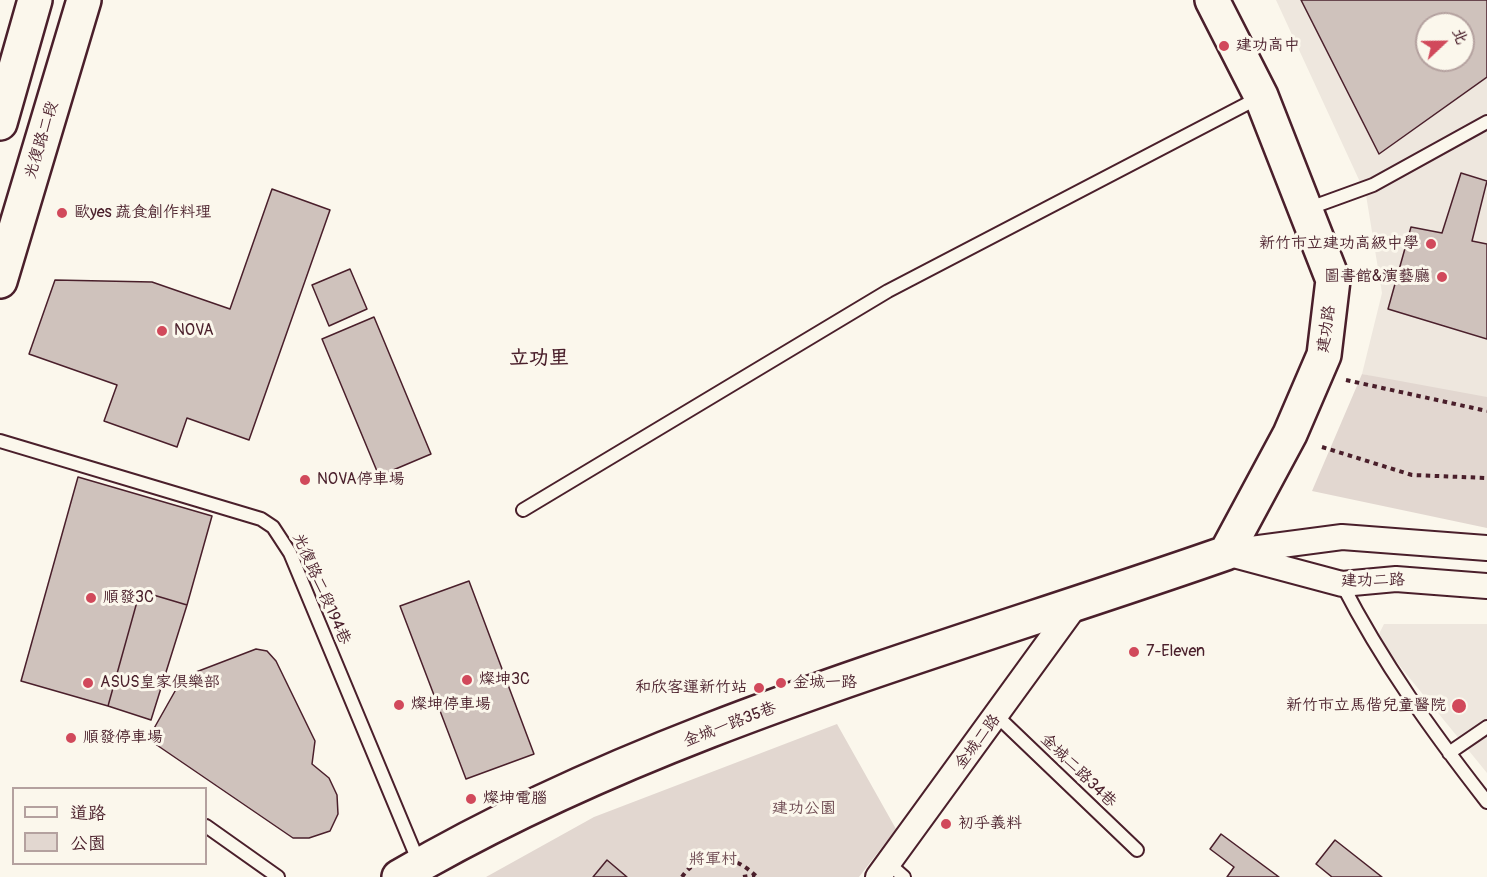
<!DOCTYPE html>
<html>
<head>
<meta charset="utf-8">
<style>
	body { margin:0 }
	#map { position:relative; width:1487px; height:877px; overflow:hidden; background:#fbf7ec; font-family:Pangolin,"LXGW WenKai TC",sans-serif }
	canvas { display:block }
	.legend { position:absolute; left:12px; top:787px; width:195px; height:78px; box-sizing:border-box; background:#fbf7ec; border:2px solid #b4a19f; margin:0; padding:8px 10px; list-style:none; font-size:18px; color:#4a1f2b }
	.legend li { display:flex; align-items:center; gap:12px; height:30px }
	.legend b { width:30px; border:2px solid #b4a19f }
	.north { position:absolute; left:1415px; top:12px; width:60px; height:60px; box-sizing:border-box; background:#fbf7ec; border:2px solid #b4a19f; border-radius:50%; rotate:68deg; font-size:16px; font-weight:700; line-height:24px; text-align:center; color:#4a1f2b }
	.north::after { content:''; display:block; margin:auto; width:21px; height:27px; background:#d1495b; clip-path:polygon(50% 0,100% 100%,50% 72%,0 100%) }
</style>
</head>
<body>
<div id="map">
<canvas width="1487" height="877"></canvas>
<ul class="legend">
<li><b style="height:8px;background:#fbf7ec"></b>道路</li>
<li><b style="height:16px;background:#e2d7d0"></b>公園</li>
</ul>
<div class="north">北</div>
</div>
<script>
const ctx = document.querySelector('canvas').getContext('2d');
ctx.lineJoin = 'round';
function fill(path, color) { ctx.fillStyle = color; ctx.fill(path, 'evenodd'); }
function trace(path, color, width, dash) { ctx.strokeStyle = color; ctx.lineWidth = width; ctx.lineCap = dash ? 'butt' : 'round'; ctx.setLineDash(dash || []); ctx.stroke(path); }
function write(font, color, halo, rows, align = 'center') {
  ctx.font = font + ' Pangolin,"LXGW WenKai TC",sans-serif'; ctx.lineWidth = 6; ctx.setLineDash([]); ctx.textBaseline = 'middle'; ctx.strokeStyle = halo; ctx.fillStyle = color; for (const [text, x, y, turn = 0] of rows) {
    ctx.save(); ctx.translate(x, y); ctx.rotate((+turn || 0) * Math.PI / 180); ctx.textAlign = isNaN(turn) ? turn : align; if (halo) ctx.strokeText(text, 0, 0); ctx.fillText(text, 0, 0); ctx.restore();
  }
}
const built = new Path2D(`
	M1276,0h211v403l-125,-29 20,-81 -16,-98zM1427,24h36v36h-36z
	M1384,624h103v149l-110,-135z`);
const green = new Path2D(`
	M1362,374l125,23v131l-175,-37z
	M837,724l59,105 -37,48h-373l108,-60z`);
const building = new Path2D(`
	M1301,0h186v77l-108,77zM1427,24h36v36h-36z
	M1461,173l26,8 -15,60 15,3v95l-99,-30 23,-82 31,6z
	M272,189l58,21 -81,230 -62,-22 -10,29 -73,-26 13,-36 -88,-31 26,-74 97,2 78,27z
	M350,269l17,40 -38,17 -17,-41z
	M374,317l57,137 -52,22 -57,-137z
	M78,477l134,39 -25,89 -47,-14 -32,115 -87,-25z
	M469,581l65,173 -68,25 -66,-173z
	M140,591l47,14 -36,115 -43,-14z
	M256,649l11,2 9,10 39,80 -3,23 17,14 8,17 1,19 -8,17 -21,7h-16l-145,-99 35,-62z
	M1221,834l58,43h-52l7,-10 -24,-18z
	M1335,840l47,37h-50l-16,-13z
	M607,860l20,17h-34z`);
const path = new Path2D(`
	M1346,380l141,31
	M1322,447l90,28 75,3
	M682,877c20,-29 52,-23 75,0
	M743,877l12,-2`);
const lane = new Path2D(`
	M1307,209l66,-24 114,-63
	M0,441l261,78 12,8 17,26 130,312
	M523,510l365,-219 372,-194
	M1342,584c40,78 91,149 145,218
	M997,716l140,134
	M1449,753l38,-26
	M206,826l72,51
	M888,863l16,14`);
const street = new Path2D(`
	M1236,551l106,-14 145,11
	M1226,553l116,31 54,-5 91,7
	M878,877l197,-271`);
const secondary = new Path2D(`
	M0,123l35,-123
	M0,281l84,-281
	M399,877c256,-150 550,-227 827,-324l64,-119 34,-79 9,-75 -72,-184 -49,-96`);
const markers = [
	[1224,46,6,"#d1495b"],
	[62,213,6,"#d1495b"],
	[1431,244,6,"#d1495b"],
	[1442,277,6,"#d1495b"],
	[162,331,6,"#d1495b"],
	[305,480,6,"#d1495b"],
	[91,598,6,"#d1495b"],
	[1134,652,6,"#d1495b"],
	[467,680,6,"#d1495b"],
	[88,683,6,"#d1495b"],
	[781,683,6,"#d1495b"],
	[759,688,6,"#d1495b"],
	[399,705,6,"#d1495b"],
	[1459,706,8,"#d1495b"],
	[71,738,6,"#d1495b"],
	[471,799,6,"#d1495b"],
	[946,824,6,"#d1495b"]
];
const poiNames = [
	["建功高中",1236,46],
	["歐yes 蔬食創作料理",74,213],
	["新竹市立建功高級中學",1419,244,"right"],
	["圖書館&演藝廳",1430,277,"right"],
	["NOVA",174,331],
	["NOVA停車場",317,480],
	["順發3C",103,598],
	["7-Eleven",1146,652],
	["燦坤3C",479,680],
	["ASUS皇家俱樂部",100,683],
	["金城一路",793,683],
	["和欣客運新竹站",747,688,"right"],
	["燦坤停車場",411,705],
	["新竹市立馬偕兒童醫院",1446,706,"right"],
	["順發停車場",83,738],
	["燦坤電腦",483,799],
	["初乎義料",958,824]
];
const streetNames = [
	["光復路二段",42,140,-73],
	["建功路",1327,329,-82],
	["建功二路",1373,581,-1],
	["光復路二段194巷",321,589,66],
	["金城一路35巷",730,725,-21],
	["金城二路",978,742,-53],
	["金城二路34巷",1078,771,44]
];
const parkNames = [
	["建功公園",804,809],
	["將軍村",713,860]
];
const quarterNames = [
	["立功里",539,359]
];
fill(built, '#eee7de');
fill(green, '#e2d7d0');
fill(building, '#cfc2bc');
trace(building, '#4a1f2b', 1.5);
trace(lane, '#4a1f2b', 16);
trace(street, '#4a1f2b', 28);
trace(secondary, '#4a1f2b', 38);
trace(path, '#4a1f2b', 4, [4.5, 4.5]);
trace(lane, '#fbf7ec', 12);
trace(street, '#fbf7ec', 24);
trace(secondary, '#fbf7ec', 33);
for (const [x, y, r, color] of markers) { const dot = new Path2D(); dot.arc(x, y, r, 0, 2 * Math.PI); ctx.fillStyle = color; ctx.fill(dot); trace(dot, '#fbf7ec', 2); }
write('16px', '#4a1f2b', '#fbf7ec', poiNames, 'left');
write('16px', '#4a1f2b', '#fbf7ec', streetNames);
write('16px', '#704d54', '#fbf7ec', parkNames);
write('bold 20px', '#4a1f2b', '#fbf7ec', quarterNames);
</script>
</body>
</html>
